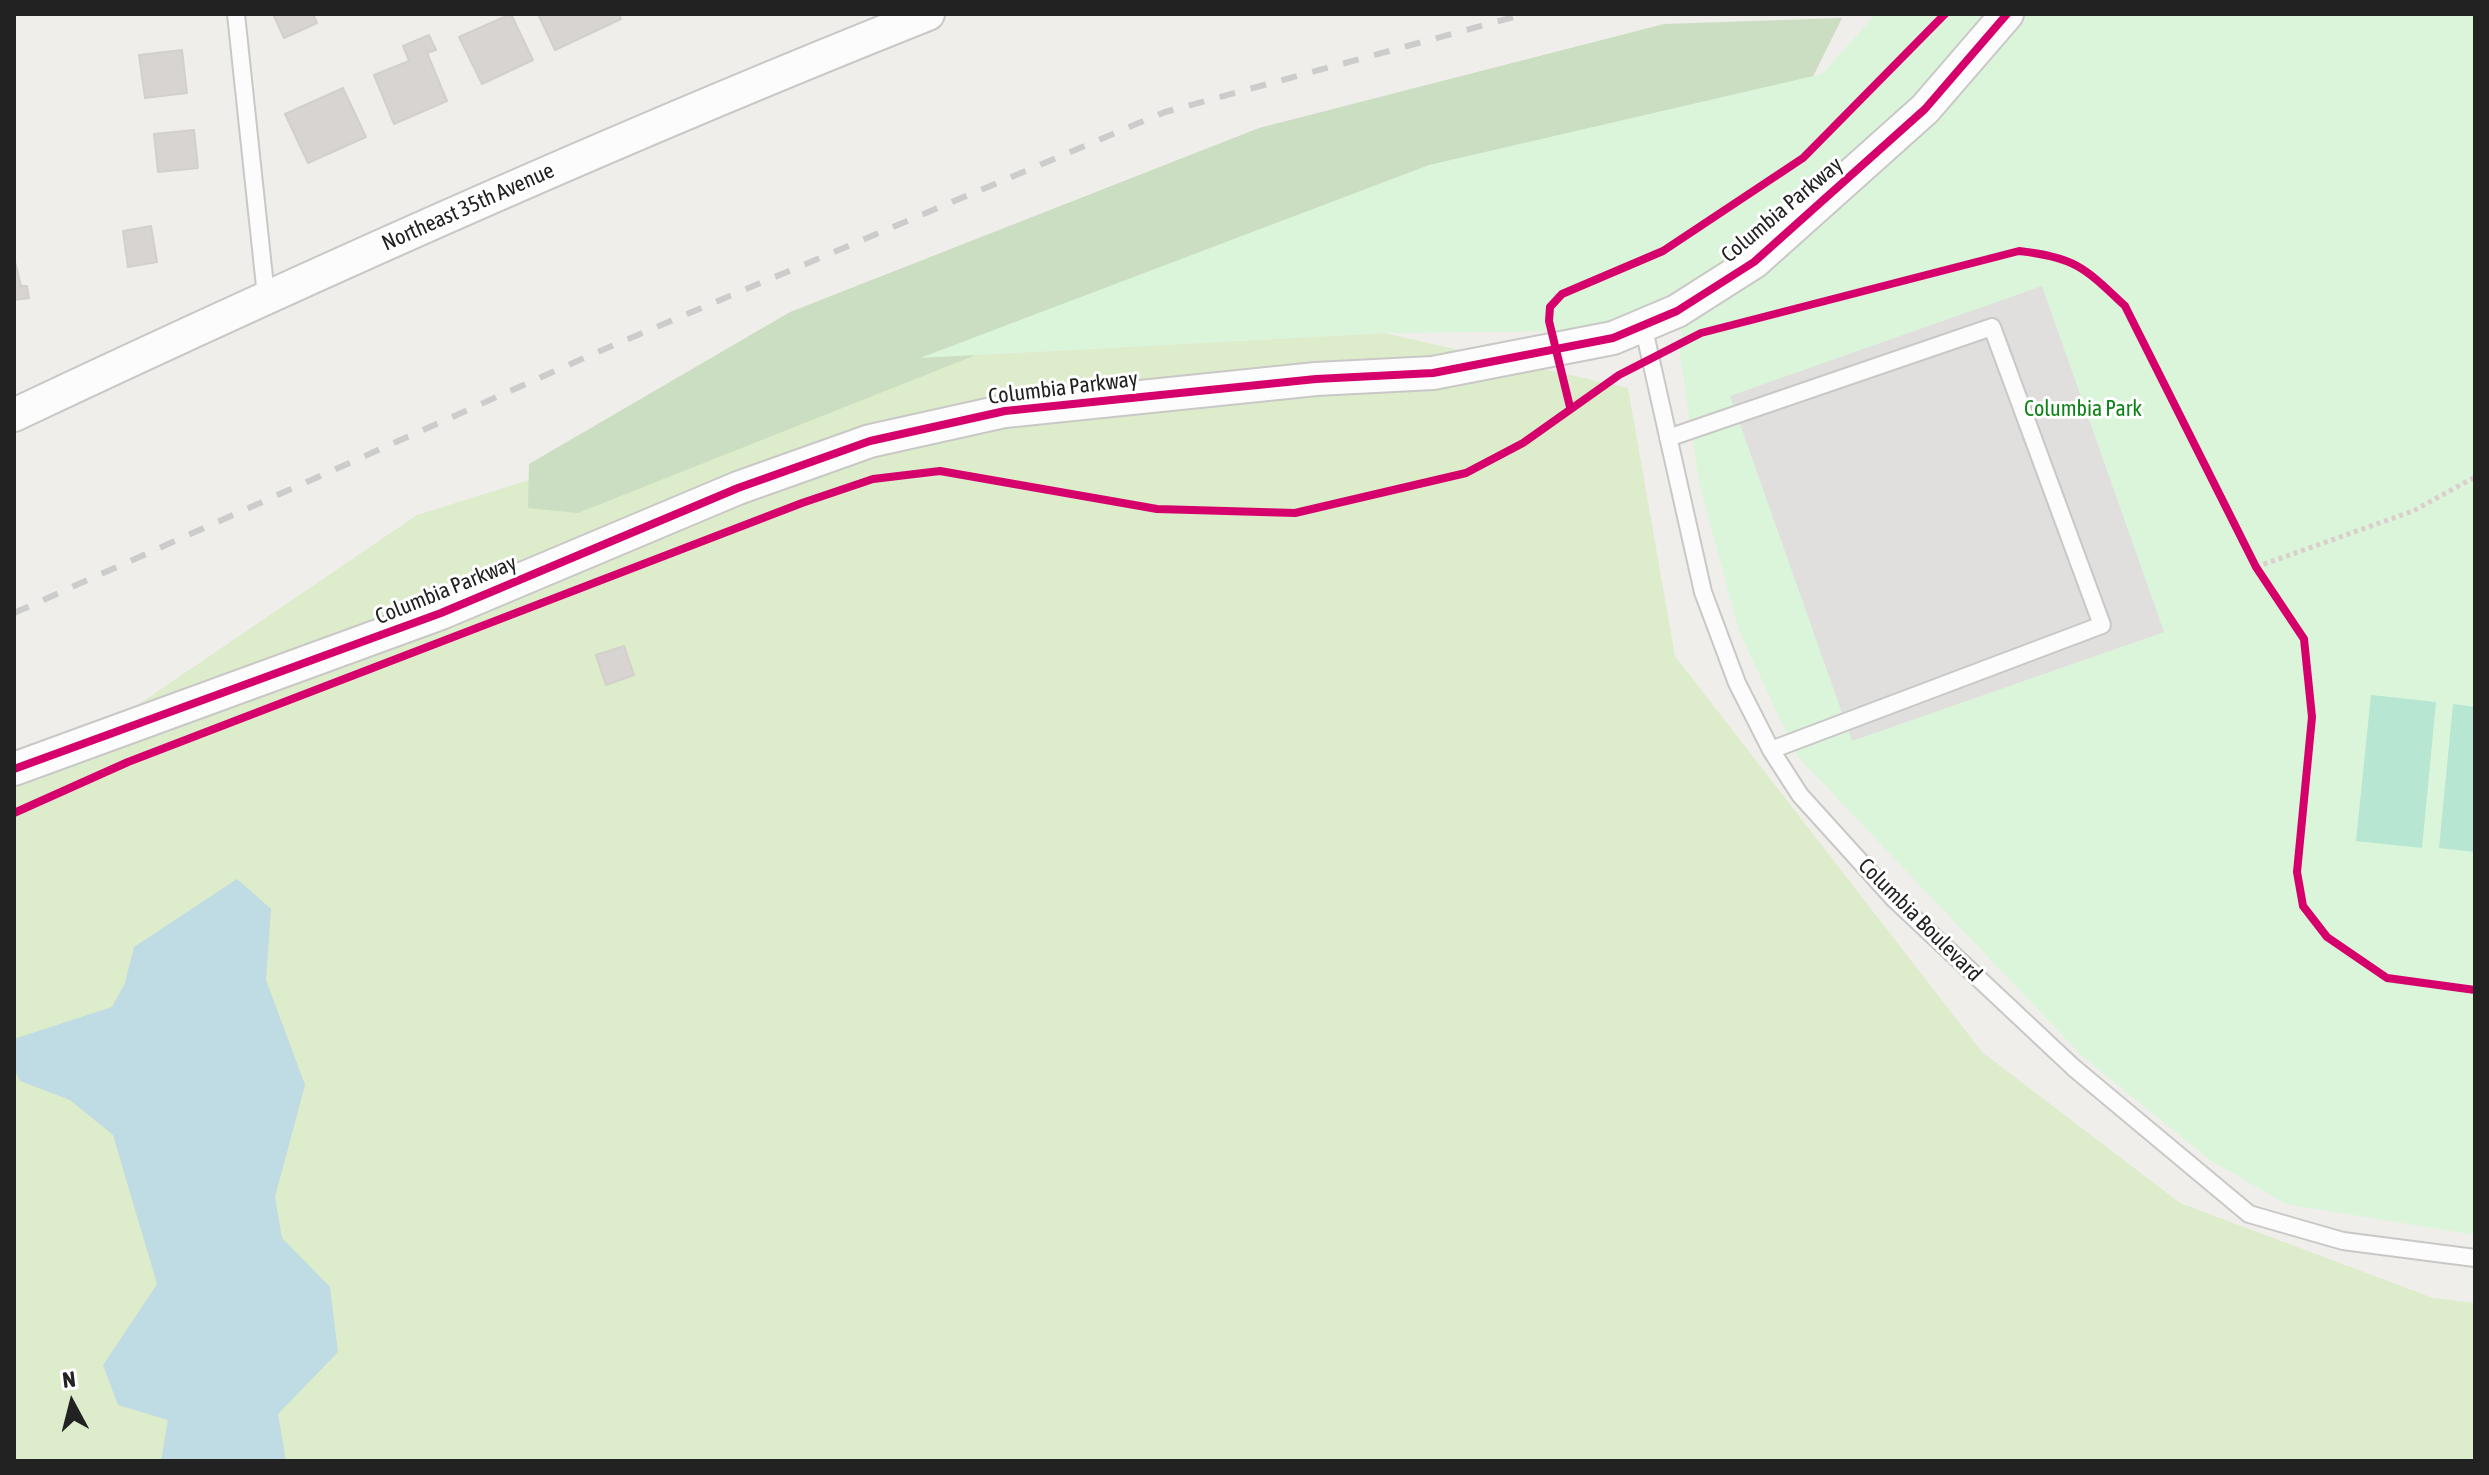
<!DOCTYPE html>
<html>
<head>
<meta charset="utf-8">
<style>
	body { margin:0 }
	#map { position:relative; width:2489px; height:1475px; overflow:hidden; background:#f0eeeb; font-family:"Asap Condensed",sans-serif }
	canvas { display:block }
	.frame { position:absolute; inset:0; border:16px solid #222; pointer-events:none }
	.north { position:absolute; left:32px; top:1363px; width:80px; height:80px; -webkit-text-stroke:6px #fff; paint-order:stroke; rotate:353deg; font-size:22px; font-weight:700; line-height:32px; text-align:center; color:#222 }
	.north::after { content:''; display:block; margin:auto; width:28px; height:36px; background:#222; clip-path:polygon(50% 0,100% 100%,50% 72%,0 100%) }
</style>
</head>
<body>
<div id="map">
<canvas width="2489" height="1475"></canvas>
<div class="frame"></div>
<div class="north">N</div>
</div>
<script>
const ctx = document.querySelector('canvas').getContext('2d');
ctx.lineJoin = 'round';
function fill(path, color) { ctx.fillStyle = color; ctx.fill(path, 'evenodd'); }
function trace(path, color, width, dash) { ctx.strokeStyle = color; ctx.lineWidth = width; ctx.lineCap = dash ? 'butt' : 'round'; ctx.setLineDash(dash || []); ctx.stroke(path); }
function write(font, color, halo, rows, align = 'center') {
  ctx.font = font + ' "Asap Condensed",sans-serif'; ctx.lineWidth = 6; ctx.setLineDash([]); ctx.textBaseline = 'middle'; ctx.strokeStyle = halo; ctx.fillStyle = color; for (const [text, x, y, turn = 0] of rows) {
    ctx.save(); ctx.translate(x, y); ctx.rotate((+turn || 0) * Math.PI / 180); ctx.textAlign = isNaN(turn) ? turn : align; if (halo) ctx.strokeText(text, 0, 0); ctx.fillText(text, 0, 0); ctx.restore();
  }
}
const grass = new Path2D(`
	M1384,333l244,55 47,268 307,396 198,151 253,95 42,5v158h-2461v-672l403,-274 503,-157z`);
const forest = new Path2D(`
	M1842,18l-57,115 -779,210 -428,170 -50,-5 1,-44 261,-152 469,-184 405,-104z`);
const park = new Path2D(`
	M1876,14h599v1221l-189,-31 -76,-44 -128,-104 -284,-299 -59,-126 -40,-148 -19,-129 2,-24 -298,3 -464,25 509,-193 393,-91z`);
const pitch = new Path2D(`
	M2371,695l65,7 -14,146 -66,-7z
	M2453,704l22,3v145l-36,-4z`);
const parking = new Path2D(`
	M2042,286l122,346 -312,109 -122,-345z`);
const water = new Path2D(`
	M237,879l34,30 -5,71 39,105 -30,112 7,41 48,49 8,65 -60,62 8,47h-125l7,-41 -50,-15 -15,-40 54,-81 -44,-149 -43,-35 -50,-19 -6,-12v-30l98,-32 13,-24 9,-36z`);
const building = new Path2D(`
	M273,14h40l4,9 -33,15z
	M511,14l22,46 -51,24 -23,-47z
	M538,14h81l2,5 -66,31z
	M429,35l7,15 -9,3 20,48 -53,23 -20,-49 35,-14 -6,-15z
	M182,50l5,43 -42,5 -6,-43z
	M343,88l23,49 -58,26 -23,-49z
	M194,130l4,38 -40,4 -4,-38z
	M151,226l6,36 -29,5 -5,-36z
	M14,258l7,28h6l2,12 -15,2v7z
	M624,646l10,29 -28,10 -10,-30z`);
const path = new Path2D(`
	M2256,567l157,-56 62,-34`);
const lane = new Path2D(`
	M236,14l30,282
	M1643,325l60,267 34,91 34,67 29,45 94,104 180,169 175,146 94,27 132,17
	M1668,438l324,-111 110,298 -331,125`);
const street = new Path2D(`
	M14,415c301,-142 605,-278 914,-401
	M14,769l427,-156 297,-125 132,-47 135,-30 311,-32 117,-6 180,-35 64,-27 77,-49 171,-153 82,-95`);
const rail = new Path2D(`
	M14,613l581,-260 570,-241 360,-98`);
const cycleway = new Path2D(`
	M1570,407l-21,-86 1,-14 12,-13 101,-43 140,-93 142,-144
	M14,769l427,-156 297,-125 132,-47 135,-30 311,-32 117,-6 180,-35 64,-27 77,-49 171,-153 82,-95
	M14,813l114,-51 674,-259 71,-24 67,-8 217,38 138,4 171,-40 57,-30 96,-68 82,-42 318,-82c56,6 66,17 106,55l131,261 48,72 8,78 -15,155 6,34 24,31 60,41 88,12`);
const streetNames = [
	["Northeast 35th Avenue",468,207,-24],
	["Columbia Parkway",1782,210,-40],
	["Columbia Parkway",1063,388,-7],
	["Columbia Parkway",446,590,-22],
	["Columbia Boulevard",1920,920,45]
];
const parkNames = [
	["Columbia Park",2083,409]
];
fill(grass, '#ddeccb');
fill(forest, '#cbdec1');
fill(park, '#daf5da');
fill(pitch, '#b7e6d2');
fill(parking, '#e0dfde');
fill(water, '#bfdbe3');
fill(building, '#d7d4d2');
trace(building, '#d3d0cc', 2);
trace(lane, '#c9c8c7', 20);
trace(street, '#c9c8c7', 36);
trace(path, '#dccecd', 5, [4, 4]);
trace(lane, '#fdfcfc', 16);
trace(street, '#fdfcfc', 32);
trace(rail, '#ccc', 6, [16, 16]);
trace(cycleway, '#d6006c', 8);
write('22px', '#222', '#fff', streetNames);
write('22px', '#0c8416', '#fff', parkNames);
</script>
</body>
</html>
